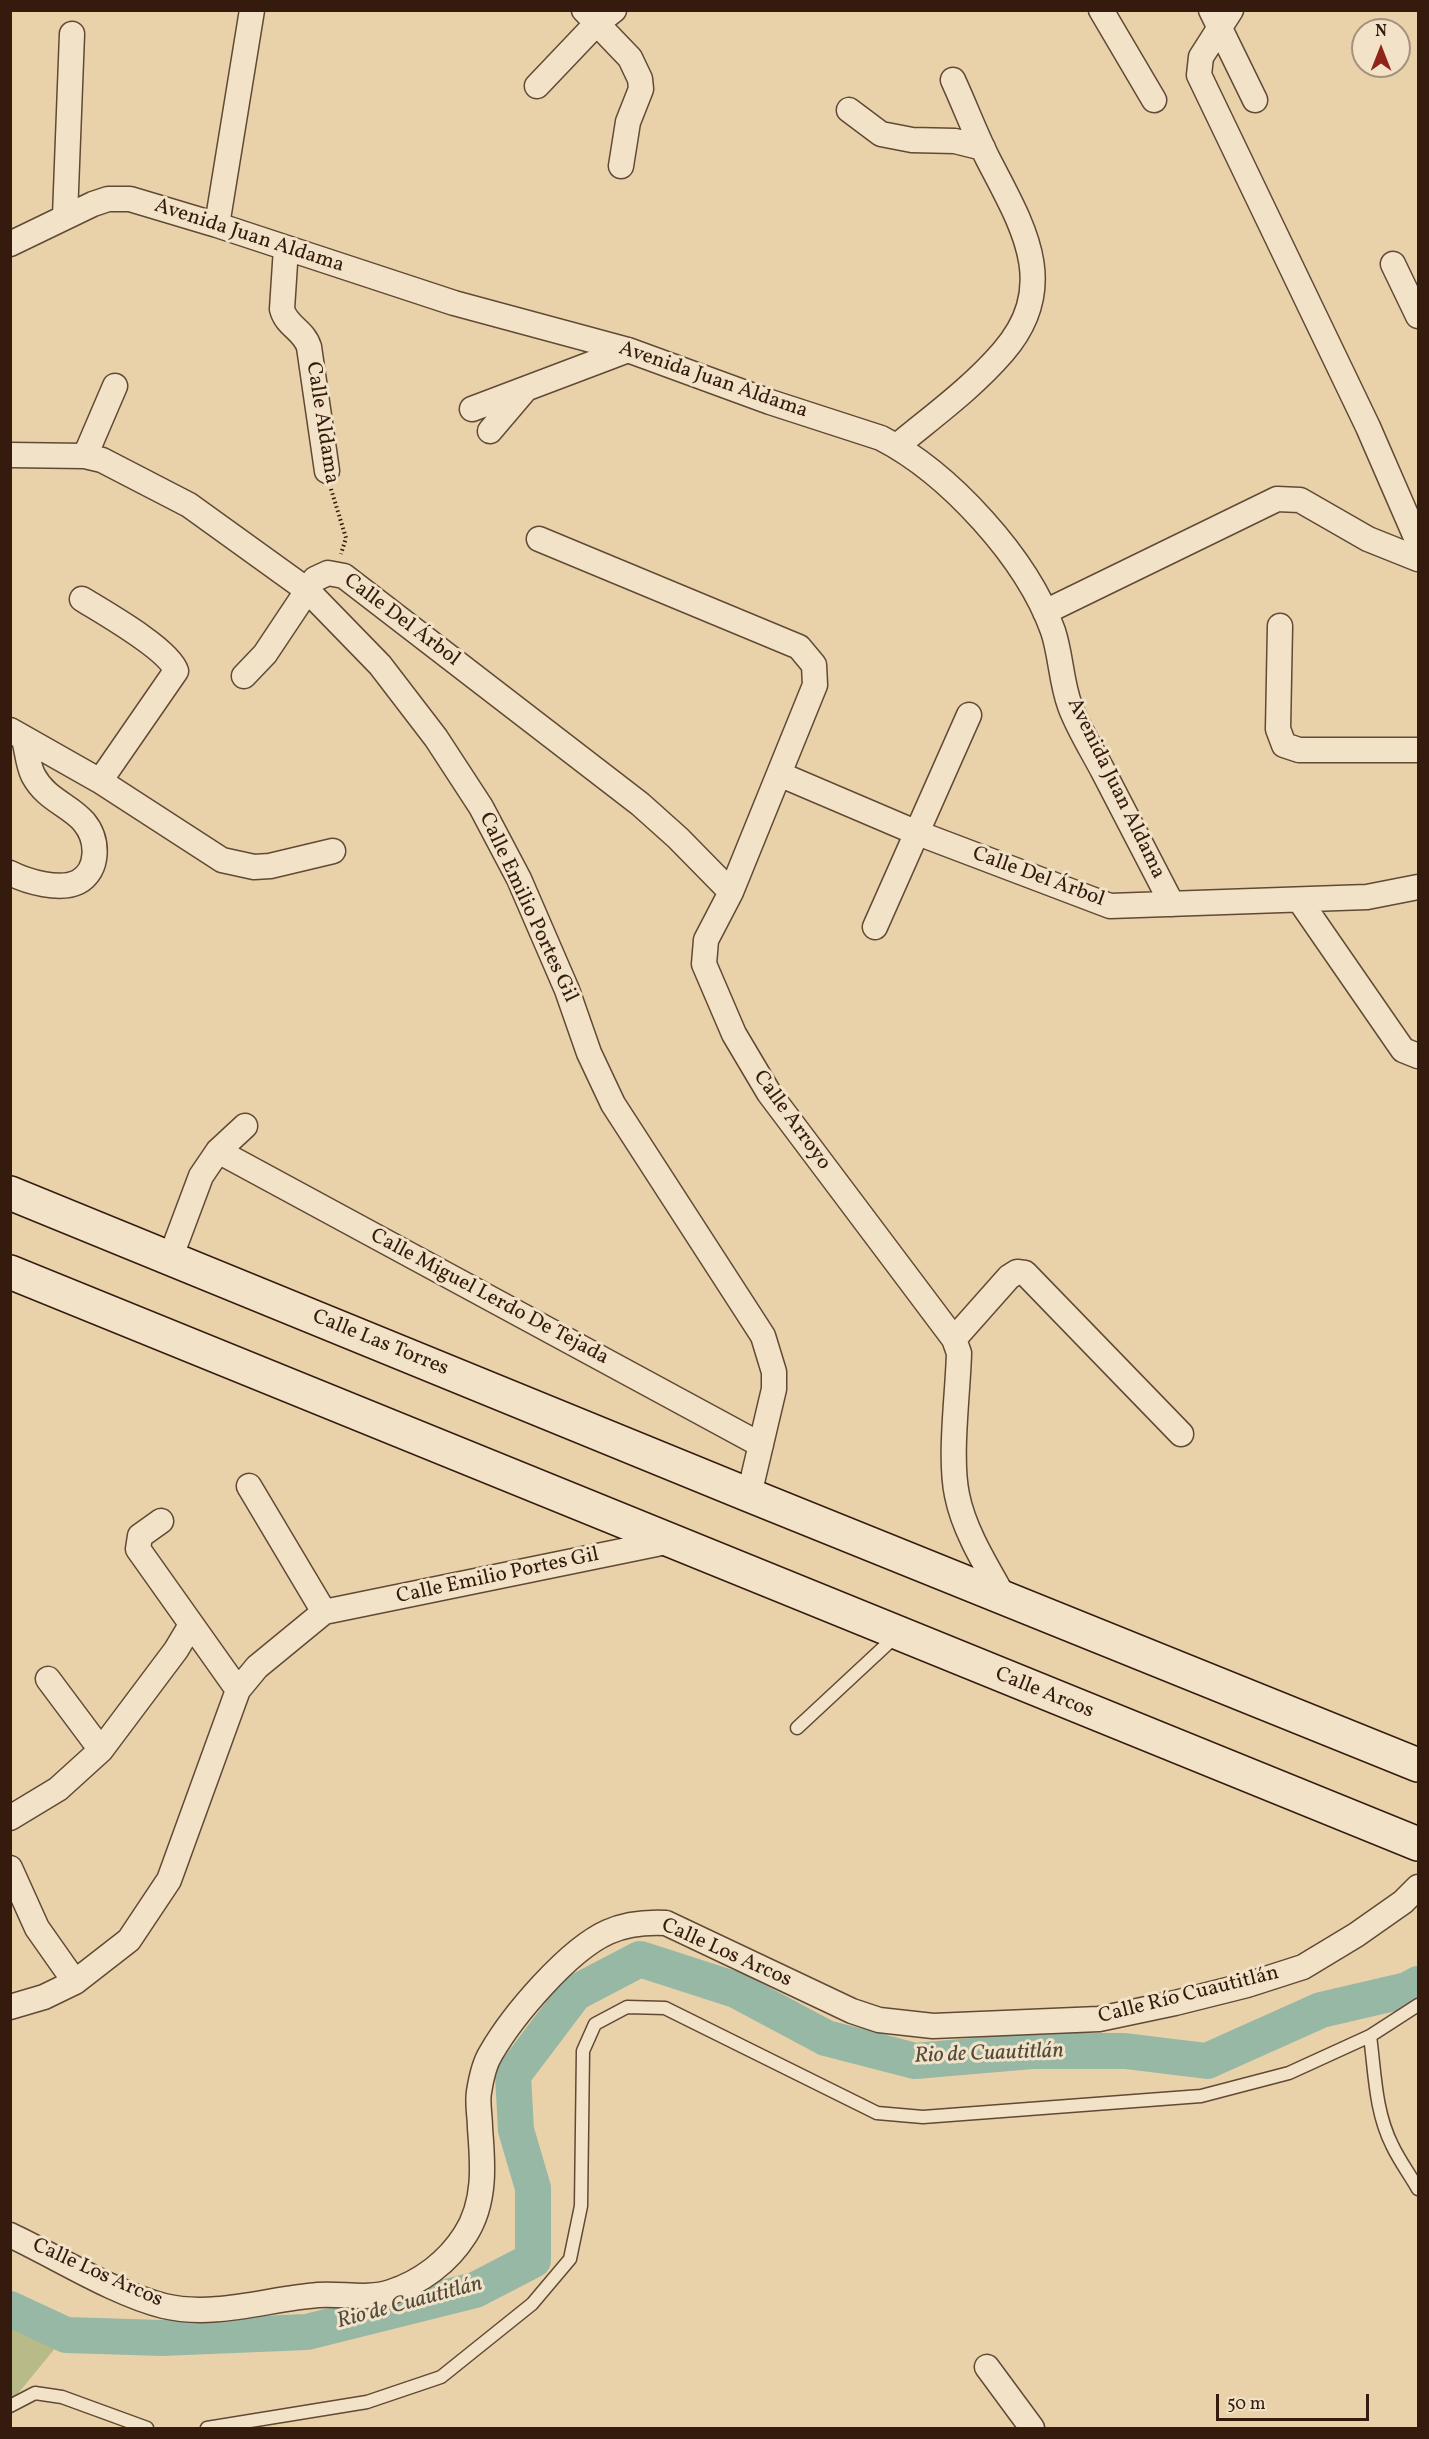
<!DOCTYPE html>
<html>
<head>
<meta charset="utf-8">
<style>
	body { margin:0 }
	#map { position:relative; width:1429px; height:2439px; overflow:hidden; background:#e9d2aa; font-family:Vollkorn,serif }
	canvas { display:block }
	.frame { position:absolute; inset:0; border:12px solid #341b0e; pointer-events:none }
	.north { position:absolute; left:1351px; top:18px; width:60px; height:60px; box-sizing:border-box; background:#f1e2c8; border:2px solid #a5927e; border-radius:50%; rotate:0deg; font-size:16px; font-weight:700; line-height:24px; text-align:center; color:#341b0e }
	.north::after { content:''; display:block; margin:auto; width:21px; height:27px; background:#8f2418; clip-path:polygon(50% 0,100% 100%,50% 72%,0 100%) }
	.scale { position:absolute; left:1216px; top:2394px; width:153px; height:27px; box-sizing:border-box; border:3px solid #341b0e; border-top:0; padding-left:8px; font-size:18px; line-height:21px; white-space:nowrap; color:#341b0e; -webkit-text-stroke:4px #f1e2c8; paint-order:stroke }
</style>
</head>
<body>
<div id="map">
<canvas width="1429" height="2439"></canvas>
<div class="frame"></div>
<div class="north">N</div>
<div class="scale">50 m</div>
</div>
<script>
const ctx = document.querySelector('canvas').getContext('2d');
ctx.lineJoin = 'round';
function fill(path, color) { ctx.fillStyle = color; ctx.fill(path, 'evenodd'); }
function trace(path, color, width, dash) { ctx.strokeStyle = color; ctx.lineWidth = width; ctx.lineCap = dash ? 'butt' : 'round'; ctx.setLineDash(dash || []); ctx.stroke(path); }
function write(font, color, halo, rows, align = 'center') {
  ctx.font = font + ' Vollkorn,serif'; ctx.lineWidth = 6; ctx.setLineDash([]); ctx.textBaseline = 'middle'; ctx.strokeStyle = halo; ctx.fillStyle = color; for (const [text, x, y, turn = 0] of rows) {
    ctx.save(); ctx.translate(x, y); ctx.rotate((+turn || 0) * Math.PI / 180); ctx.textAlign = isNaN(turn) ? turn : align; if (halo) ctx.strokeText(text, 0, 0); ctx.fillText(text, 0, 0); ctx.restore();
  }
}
const green = new Path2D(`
	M11,2309l55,26 -55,67z`);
const river = new Path2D(`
	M10,2309l56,26 96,3 145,-6 168,-42 58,-30v-72l-17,-58 -3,-55 62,-82 65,-34 96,31 90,48 89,23 117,-10h93l82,10 114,-51 86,-20 11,-6`);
const path = new Path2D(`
	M331,489l15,49 -5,16`);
const service = new Path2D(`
	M797,1728l100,-93
	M1370,2036c5,37 5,75 22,109 7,15 18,30 26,44
	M10,2406l25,-13 27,4 85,31
	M207,2428l160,-26 74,-25 91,-73 38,-45 11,-53 2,-155 12,-27 32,-17 38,1 212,105 46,4 278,-21 88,-23 81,-37 48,-31`);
const minor = new Path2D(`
	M584,10l46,48 10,21 1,10 -13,33 -7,44
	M1101,10l53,90
	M1211,10l44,90
	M1231,10l-30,47 -2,18 169,352 50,115
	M537,86l59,-62 18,-14
	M849,110l32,24 31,6 43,1 28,7
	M65,216l7,-182
	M217,225l35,-215
	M10,244l83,-40 15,-5h22l87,26 237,78 174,47 142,52 111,36c68,35 146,120 172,193 8,24 8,51 17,75 8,22 22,44 33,65 23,44 46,89 69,133
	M286,248l-4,61c4,17 22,21 27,38l18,124
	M1393,264l25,52
	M472,409l156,-59
	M490,431l34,-40
	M897,446c36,-30 75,-58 106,-94 58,-67 19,-127 -15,-193 -13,-26 -23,-53 -35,-79
	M10,455l75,1 17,4 87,45 118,85 73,75 56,73 45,69 38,72 48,111 22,63 24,51 150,232 11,36v17l-25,106
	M85,456l30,-70
	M539,539l260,108 15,18 1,20 -84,207 -25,48 -2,24 30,70 35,59 185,246 5,14c-1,40 -10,104 -2,142 7,36 30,72 48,104
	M82,599c21,13 87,50 94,72l-76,110
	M1045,612l232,-113 23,1 68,39 50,20
	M1280,626l-2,103 6,16 15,5h119
	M244,676l21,-22 50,-75 13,-6 16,3 296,228 38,34 53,54
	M10,730l90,51 122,79 32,7 16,-1 63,-15
	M779,774l136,58 195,74 257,-9 51,-10
	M10,873c18,9 50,18 68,9 21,-11 21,-42 6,-60 -14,-17 -38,-22 -51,-47 -5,-10 -6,-25 -9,-36
	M1300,901l103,149 15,6
	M875,927l94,-212
	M218,1151l543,294
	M171,1256l30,-80 17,-25 27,-25
	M954,1339l55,-62 8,-5 8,1 156,161
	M249,1486l75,126
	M161,1521l-21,15 -2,13 100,141
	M48,1679l53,71
	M10,1818l48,-29 43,-39 75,-100 15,-25
	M10,1868l27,60 38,54
	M10,2007l34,-10 31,-15 54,-42 40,-60 69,-190 19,-23 67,-55 347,-71
	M10,2235c47,22 105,59 154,71 51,12 103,-7 154,-11 24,-2 49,5 73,-3 30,-10 57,-30 74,-57 21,-32 18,-71 15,-107 0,-12 -3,-25 -1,-36 2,-13 5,-28 12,-39 22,-38 77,-103 117,-121 18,-8 38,-10 58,-9l186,88 27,9 54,6 166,-7 76,-16 72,-18 56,-18 53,-32 47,-33 15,-15
	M987,2367l45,61`);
const secondary = new Path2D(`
	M10,1193l739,302 669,270
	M10,1272l1408,572`);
const streetNames = [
	["Avenida Juan Aldama",249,237,18],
	["Avenida Juan Aldama",713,381,19],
	["Calle Aldama",321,423,81],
	["Calle Del Árbol",401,621,37],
	["Avenida Juan Aldama",1115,789,64],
	["Calle Del Árbol",1038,878,20],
	["Calle Emilio Portes Gil",527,908,65],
	["Calle Arroyo",791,1121,54],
	["Calle Miguel Lerdo De Tejada",489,1298,28],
	["Calle Las Torres",380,1344,22],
	["Calle Emilio Portes Gil",498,1577,-12],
	["Calle Arcos",1044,1694,22],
	["Calle Los Arcos",726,1954,24],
	["Calle Río Cuautitlán",1189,1996,-14],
	["Calle Los Arcos",97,2274,24]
];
const waterNames = [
	["Rio de Cuautitlán",989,2055,-2],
	["Rio de Cuautitlán",410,2304,-15]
];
fill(green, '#b8bb87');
trace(river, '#98b8a6', 36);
trace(service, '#614935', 15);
trace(minor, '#614935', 27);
trace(secondary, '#341b0e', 36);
trace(path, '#341b0e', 4, [1.5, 3]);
trace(service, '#f1e2c8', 12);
trace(minor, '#f1e2c8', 24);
trace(secondary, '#f1e2c8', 33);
write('21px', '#341b0e', '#f1e2c8', streetNames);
write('italic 22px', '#524a3c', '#f1e2c8', waterNames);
</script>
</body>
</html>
